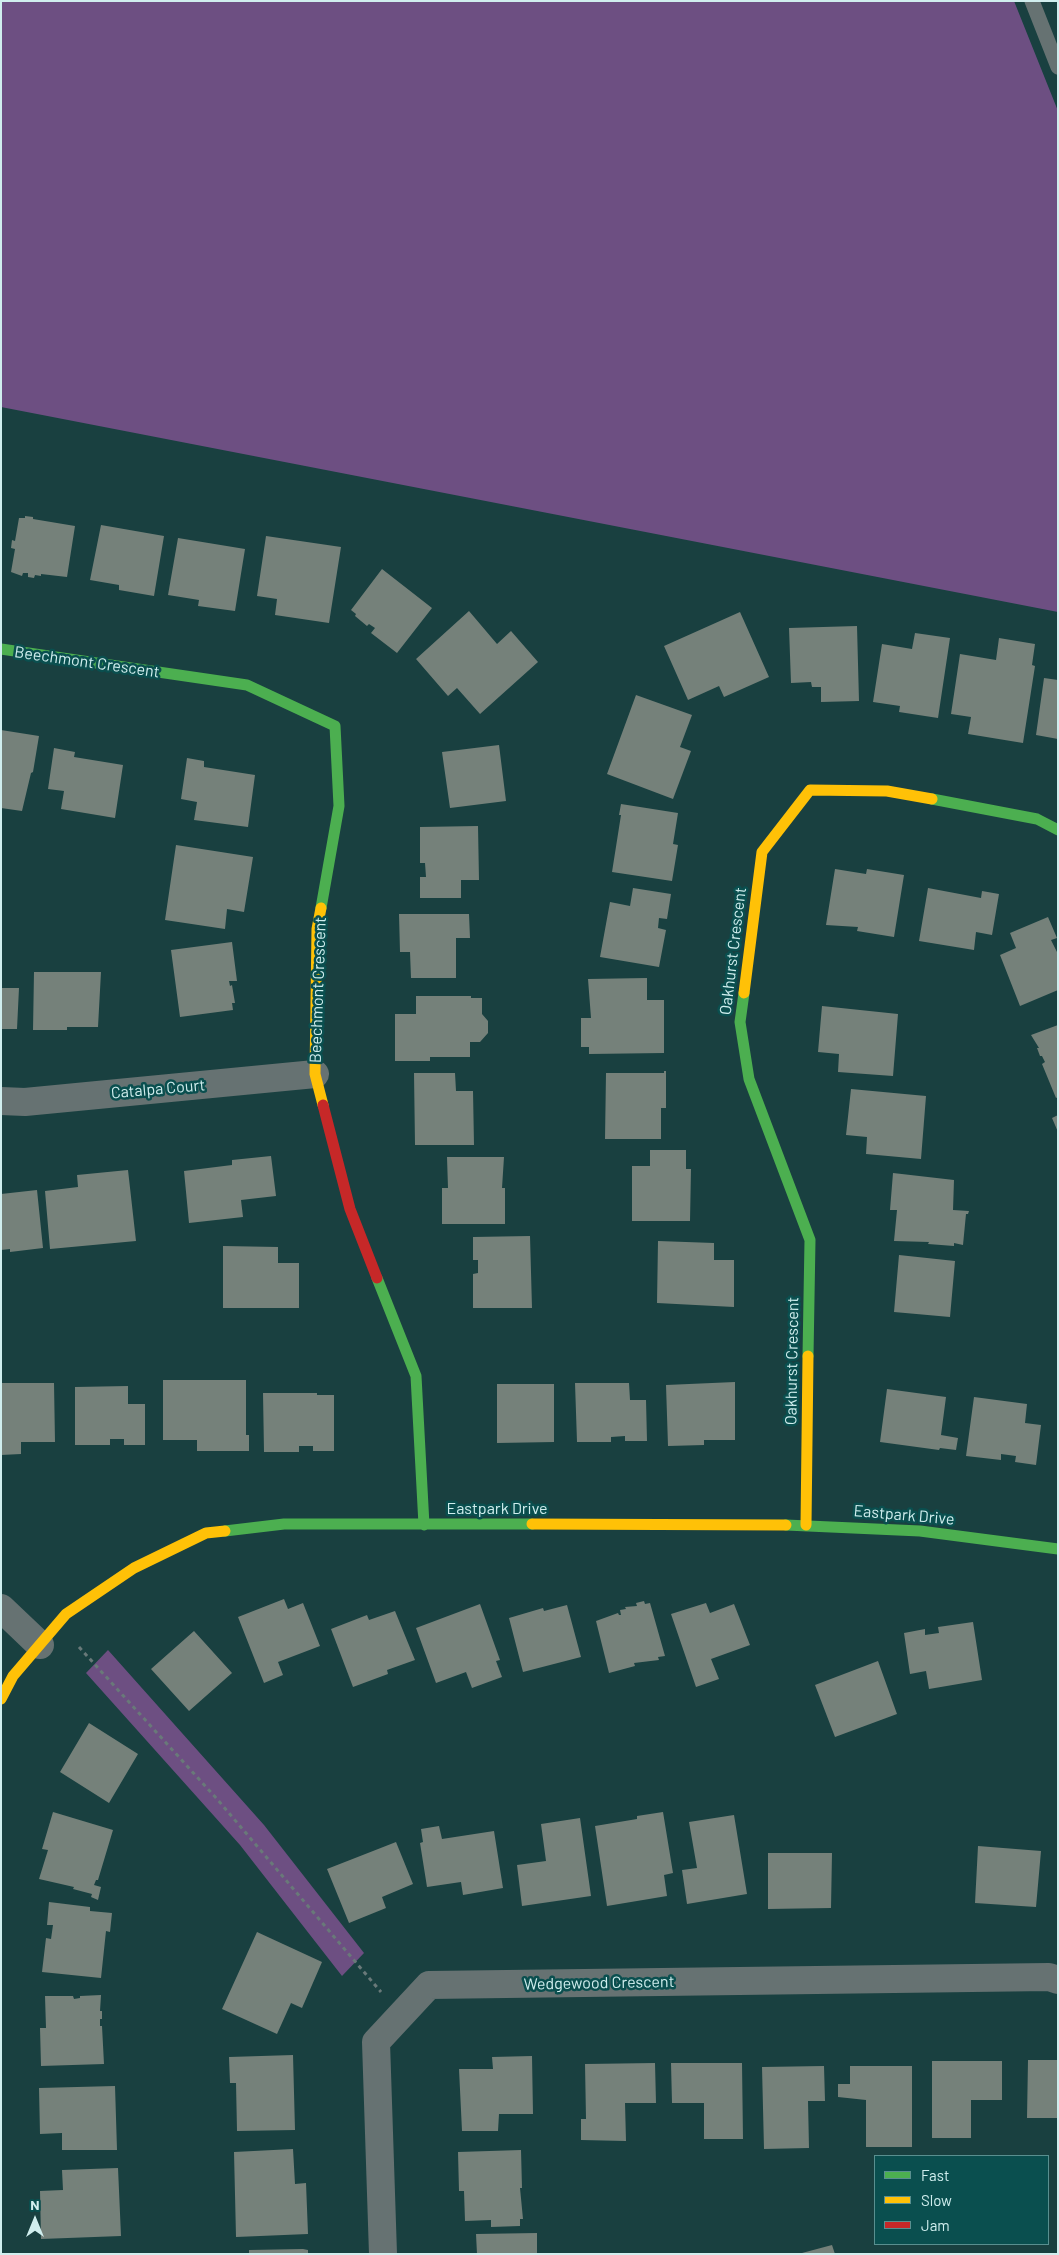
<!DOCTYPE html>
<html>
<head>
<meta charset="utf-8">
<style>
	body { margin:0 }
	#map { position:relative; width:1059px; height:2255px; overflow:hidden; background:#194040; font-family:Barlow,sans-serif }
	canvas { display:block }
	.frame { position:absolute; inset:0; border:2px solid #d0eeee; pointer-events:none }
	.legend { position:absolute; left:874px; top:2155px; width:175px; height:90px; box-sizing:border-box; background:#0a4f4f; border:1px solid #598f8f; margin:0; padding:6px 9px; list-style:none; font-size:15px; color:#d0eeee }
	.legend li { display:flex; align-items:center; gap:10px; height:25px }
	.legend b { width:25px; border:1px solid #598f8f }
	.north { position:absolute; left:10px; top:2195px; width:50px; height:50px; -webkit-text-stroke:4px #0a4f4f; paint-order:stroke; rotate:0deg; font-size:14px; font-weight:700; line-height:20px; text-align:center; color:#d0eeee }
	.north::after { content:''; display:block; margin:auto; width:18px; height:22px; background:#d0eeee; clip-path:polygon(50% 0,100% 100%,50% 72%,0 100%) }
</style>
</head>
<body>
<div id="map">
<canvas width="1059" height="2255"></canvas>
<div class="frame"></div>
<ul class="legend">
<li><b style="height:6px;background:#4caf50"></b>Fast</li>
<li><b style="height:6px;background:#ffc107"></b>Slow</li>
<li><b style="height:6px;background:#c62828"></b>Jam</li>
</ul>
<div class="north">N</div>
</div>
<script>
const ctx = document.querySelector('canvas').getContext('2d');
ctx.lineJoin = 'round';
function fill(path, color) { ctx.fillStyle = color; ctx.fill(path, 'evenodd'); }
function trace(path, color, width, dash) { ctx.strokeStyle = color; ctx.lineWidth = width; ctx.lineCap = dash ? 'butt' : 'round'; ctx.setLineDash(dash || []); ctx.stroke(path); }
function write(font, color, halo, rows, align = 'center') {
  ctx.font = font + ' Barlow,sans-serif'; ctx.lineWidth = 5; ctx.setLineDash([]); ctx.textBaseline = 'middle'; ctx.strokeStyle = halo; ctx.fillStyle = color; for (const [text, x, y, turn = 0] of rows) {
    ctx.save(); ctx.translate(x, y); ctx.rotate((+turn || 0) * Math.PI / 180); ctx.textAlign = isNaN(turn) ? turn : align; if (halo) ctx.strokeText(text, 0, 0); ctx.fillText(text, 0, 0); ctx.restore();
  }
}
const green = new Path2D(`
	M1,1h1013l44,110v501l-1057,-205z
	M108,1650l156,175 100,128 -22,23 -102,-131 -154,-172z`);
const building = new Path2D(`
	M25,516l8,1v2l42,7 -8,51 -26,-3v2l-6,-1 -1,3 -6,-1v-4h-5l-1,3 -11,-4 4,-23 -4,-1 1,-8 3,1 4,-23h6z
	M101,525l63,11 -10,60 -35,-6v-5l-29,-5z
	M266,536l75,11 -12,76 -54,-8 2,-16 -20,-3z
	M178,538l67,11 -10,62 -37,-5 1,-6 -31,-5z
	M382,569l50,39 -35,45 -26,-20 4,-5 -6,-4 -2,2 -12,-10 1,-2 -5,-4z
	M469,611l28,33 14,-13 27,31 -58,52 -23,-26 -9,8 -32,-37z
	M740,612l29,65 -45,20 -5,-11 -31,14 -24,-54z
	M857,626l2,75 -38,1v-15h-9l-1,-5 -20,1 -2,-55z
	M915,633l35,5 -12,80 -39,-6 1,-6 -27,-4 9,-58 30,5z
	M999,638l36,6 -3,21 3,1 -12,77 -55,-9 3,-17 -20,-3 9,-60 36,6z
	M1044,678l14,2v59l-22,-4z
	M636,695l56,20 -12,32 11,4 -18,48 -66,-25z
	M1,730l38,6 -6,36 -2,1 -9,38 -21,-3z
	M499,745l7,56 -56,7 -8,-56z
	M54,748l21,4 -1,5 49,8 -8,53 -54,-9 3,-18 -16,-2z
	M187,758l17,3v6l51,8 -7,52 -54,-7 3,-18 -16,-3z
	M621,804l57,9 -5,31 5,1 -6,36 -60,-9 9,-57h-2z
	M478,826l1,54h-18v18h-41v-21h6l-1,-14h-5v-36z
	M176,845l77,12 -9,55 -17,-3 -2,20 -60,-9z
	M835,869l31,5 1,-5 37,6 -10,62 -37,-6 1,-4 -32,-2z
	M633,888l38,6 -4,25 -8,-1 -1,10 8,2 -7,37 -59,-10 10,-55 20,4z
	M928,888l53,10 1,-7 17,3 -7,41 -16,-3 -2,18 -55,-9z
	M399,914h70l1,24h-14v40h-45l-1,-26h-10z
	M1048,917l9,21 -6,2 7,14v36l-38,16 -20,-51 16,-7 -6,-15z
	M232,942l5,39h-8l1,5 2,-1 3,18h-3l1,7 -53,7 -9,-67z
	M34,972h67l-3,55h-31v3h-34z
	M647,978v22h17v53l-75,1v-7h-8v-29h10l-3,-39z
	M1,988h18l-2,41h-16z
	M416,996h55v2h11v16l6,7v12l-8,9h-10v15h-40v4h-35v-47h21z
	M822,1006l76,8 -5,62 -55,-4 1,-18 -21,-2z
	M1058,1025v72l-2,1 -14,-34 3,-2 -3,-6h-2l-3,-8h2l-8,-13z
	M664,1071h2v37h-5v31h-56l1,-66h58z
	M414,1073h41l1,18h17l1,54h-59z
	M851,1089l75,7 -5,63 -55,-5 1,-17 -21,-2z
	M1058,1115v17l-6,-14z
	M650,1150h36v19h5l-1,52h-58v-55h18z
	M271,1156l5,40 -35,4 2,17 -54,6 -5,-52 48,-6v-5z
	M447,1157h57l-2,31h3v36h-63v-36h6z
	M128,1170l8,71 -86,8 -5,-58 33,-4 -1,-12z
	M893,1173l61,7 -1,30 16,1 -1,3h-2l-3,31 -9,-2v3l-26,-2 1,-2 -35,-1 3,-31h-7z
	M37,1190l6,58 -33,4v-3l-9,1v-56z
	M530,1236l2,72h-59v-34l5,-1v-13h-5v-23z
	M658,1241l56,2v17h20v47l-77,-4z
	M223,1246l55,1v16h21v45h-76z
	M899,1255l56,6 -5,56 -56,-5z
	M163,1380h83v55h3v16h-52v-11h-34z
	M735,1382v58h-31v5l-36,1 -2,-61z
	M1,1383h53l1,59h-34v12l-20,1z
	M575,1383h54l1,17h16l1,41h-22v-5l-14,1v5h-34z
	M497,1384h57v58l-57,1z
	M128,1386v18h17v41h-21v-6h-14v6h-35v-58z
	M887,1389l59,8 -5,38 17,3 -2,12 -16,-2 -1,2 -59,-8z
	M263,1393h54v2h17v56h-21v-5h-14v6h-35z
	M974,1397l53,7 -2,19 16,2 -5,40 -21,-3 1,-6 -15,-2v6l-35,-4z
	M284,1599l4,10 15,-6 17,43 -42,16 5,13 -19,8 -26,-66z
	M644,1601l1,3 5,-1 15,53 -7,1 1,3 -25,3 1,3 -26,7 -13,-52 22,-8 1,2h2l-1,-5 6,-1 -1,-2 12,-1 -1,-3z
	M706,1603l4,10 24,-9 16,41 -39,14 8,20 -23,8 -25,-73z
	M480,1604l20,56 -4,1 6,16 -30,11 -6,-16 -30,11 -20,-55z
	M567,1605l14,52 -58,15 -14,-54 34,-10 1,3z
	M395,1611l20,49 -28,10 1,4 -35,13 -22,-58 36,-14 2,5z
	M973,1622l9,58 -53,9 -3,-18 -16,3 -6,-41 21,-4v6l14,-2 -1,-6z
	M194,1631l38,42 -43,38 -38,-42z
	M878,1661l19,53 -62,23 -20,-52z
	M89,1723l49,31 -29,49 -49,-31z
	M53,1812l60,18 -15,50h-2l-2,5 7,2 -3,13 -7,-3 1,-3 -19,-5 1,-2 -35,-8 9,-29 -6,-1z
	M663,1812l10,61 -9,2 3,21 -60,10 -12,-80 42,-7v-3z
	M734,1815l13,79 -60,10 -5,-34 15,-2 -8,-46z
	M580,1818l11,78 -69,10 -5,-41 29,-4 -5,-37z
	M439,1826l3,13 52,-8 9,57 -40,7 -2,-13 -34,5 -7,-44 3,-1 -2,-13z
	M396,1842l17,42 -31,13 4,11 -37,15 -22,-54z
	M978,1846l63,5 -5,56 -61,-4z
	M768,1853h64l-1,55 -63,1z
	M49,1902l41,5v4l22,2 -2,19 -4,-1 -5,47 -59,-6 4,-34 5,1 2,-14h-6z
	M257,1932l65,30 -20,46 -11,-5 -14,31 -55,-25z
	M101,1995l-1,16h2v8h-2v7h2l2,38 -63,2 -1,-38h6l-1,-32h28l1,3 6,-1v-2z
	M293,2055l2,75 -58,1 -1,-48h-6l-1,-26z
	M532,2056l1,58h-34l-1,17h-36l-3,-62h34l-1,-12z
	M1028,2060h30v58h-31z
	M932,2061h70v39h-31v38h-39z
	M655,2063l1,40h-31l1,38 -45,-1v-21h5l-1,-55z
	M671,2063h71l1,76h-39v-36h-32z
	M824,2066l1,35h-17l1,47 -45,1 -2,-82z
	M850,2066h62v81h-46v-47l-28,-3v-13h12z
	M115,2086l2,64h-55v-17l-22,1 -1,-46z
	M293,2149l2,35 11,-1 2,51 -72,3 -2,-85z
	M521,2150l1,38h-2l3,31h-3v7l-29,1v-7l-26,1 -1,-30h-5l-1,-39z
	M118,2168l3,68 -80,3 -1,-48 23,-1 -1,-20z
	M537,2233v21h-60l-1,-20z
	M832,2245l3,9h-33v-1z
	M303,2249l5,1v4h-59v-4z`);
const path = new Path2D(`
	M79,1647l138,152 164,193`);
const lane = new Path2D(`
	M1032,1l26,66`);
const street = new Path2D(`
	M1,1101l24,1 290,-28
	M1,1608l39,37
	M383,2254l-7,-212 53,-57 620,-8 9,3`);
const fast = new Path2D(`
	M1,649l246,36 88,41 4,80 -18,102
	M932,799l105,20 21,11
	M744,993l-4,29 9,57 61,161 -2,116
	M377,1278l39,98 8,149
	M786,1525l134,6 138,18
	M225,1531l59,-7h248`);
const slow = new Path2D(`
	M321,908l-4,21 -2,145 8,31
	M744,993l18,-141 48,-62 77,1 45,8
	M532,1524l254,1
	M806,1525l2,-169
	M1,1699l12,-23 53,-62 68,-46 72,-35 19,-2`);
const jam = new Path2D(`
	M323,1105l27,104 27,69`);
const streetNames = [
	["Beechmont Crescent",87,662,8],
	["Oakhurst Crescent",733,951,-83],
	["Beechmont Crescent",318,990,-88],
	["Catalpa Court",158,1089,-5],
	["Oakhurst Crescent",792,1361,-89],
	["Eastpark Drive",497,1509],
	["Eastpark Drive",904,1515,5],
	["Wedgewood Crescent",599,1983,-1]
];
fill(green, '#6d4f82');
fill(building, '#75817a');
trace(path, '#697979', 3, [4, 4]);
trace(lane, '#667272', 15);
trace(street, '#667272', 28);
trace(fast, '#4caf50', 11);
trace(slow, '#ffc107', 11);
trace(jam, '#c62828', 11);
write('16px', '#d0eeee', '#0a4f4f', streetNames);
</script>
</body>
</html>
